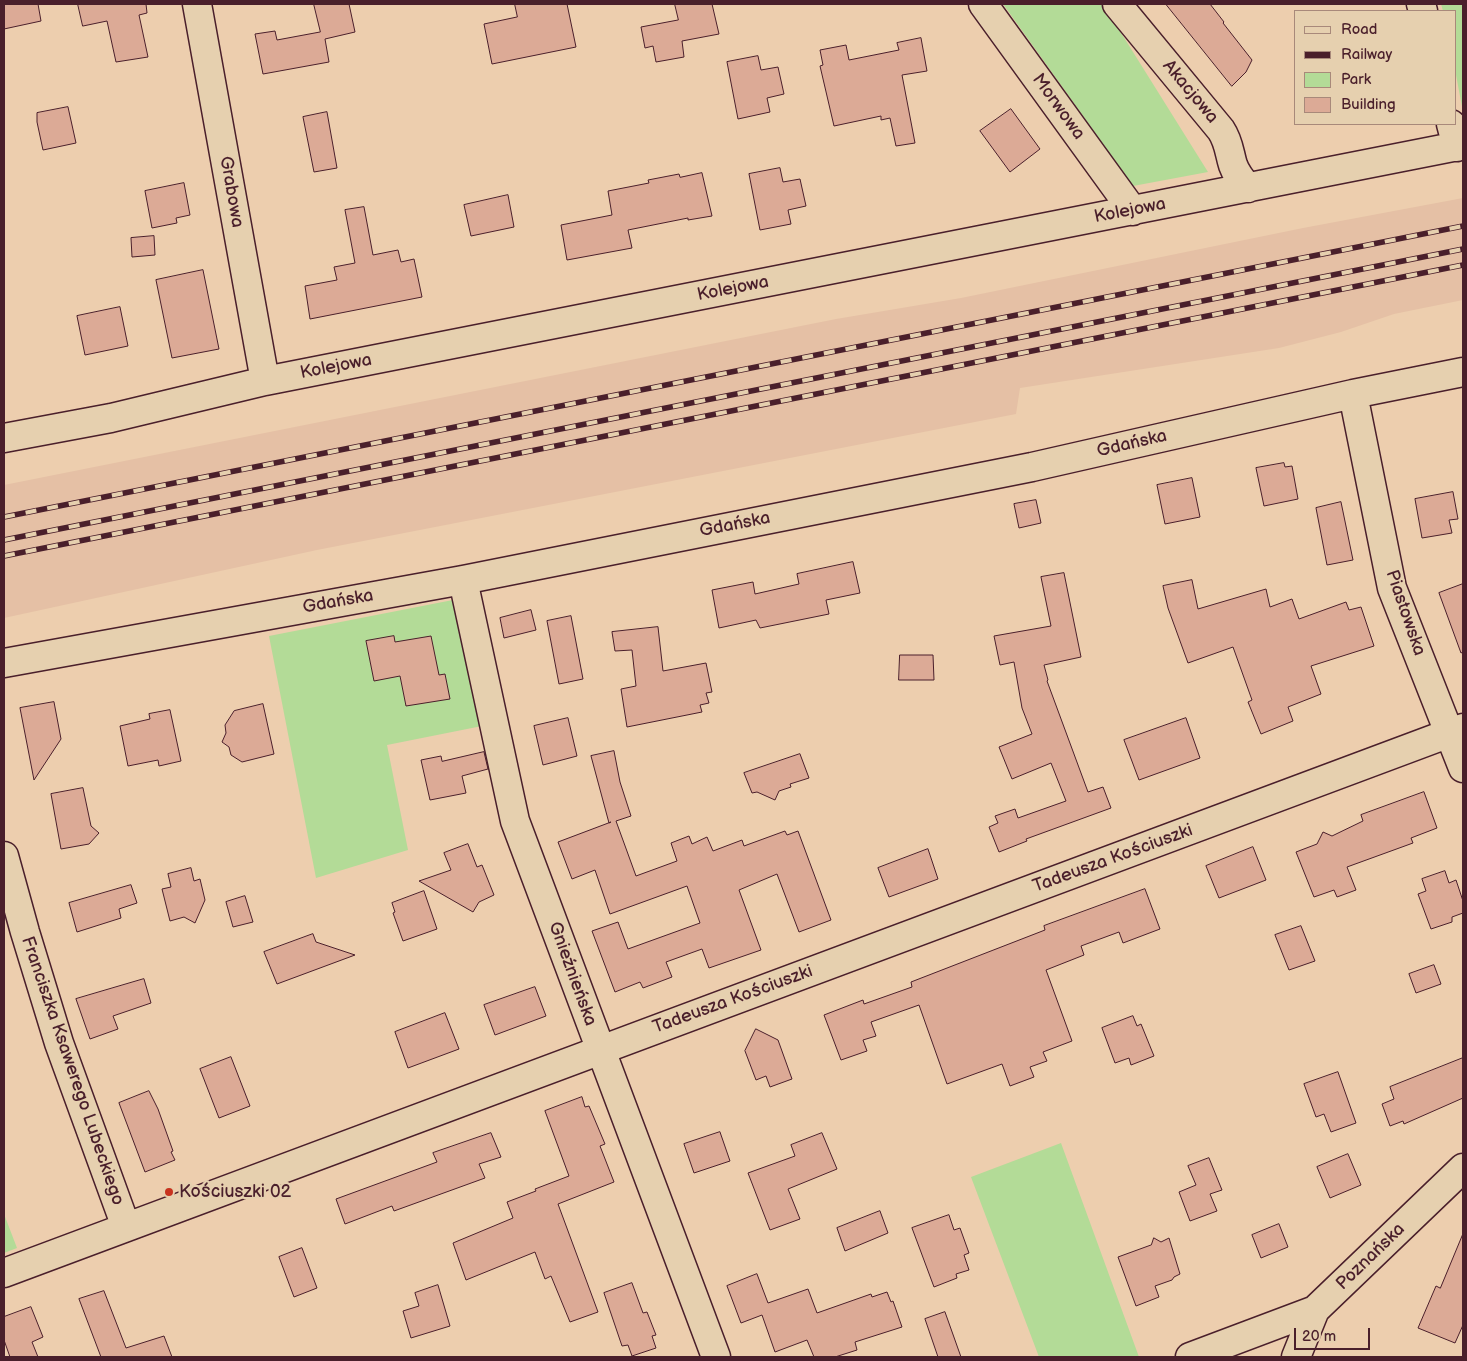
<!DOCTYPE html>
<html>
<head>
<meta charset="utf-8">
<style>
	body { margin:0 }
	#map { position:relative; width:1467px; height:1361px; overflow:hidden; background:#edceae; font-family:"Balsamiq Sans",sans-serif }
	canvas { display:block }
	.frame { position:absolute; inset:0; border:5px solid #4a1f2b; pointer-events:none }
	.legend { position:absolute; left:1294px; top:10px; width:162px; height:115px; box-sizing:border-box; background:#e6d0af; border:1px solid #a8897a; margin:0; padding:6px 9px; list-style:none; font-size:15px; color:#4a1f2b }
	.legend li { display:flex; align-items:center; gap:10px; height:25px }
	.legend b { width:25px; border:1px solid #a8897a }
	.scale { position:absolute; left:1294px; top:1328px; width:76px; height:22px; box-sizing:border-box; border:2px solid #4a1f2b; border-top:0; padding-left:6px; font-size:15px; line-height:18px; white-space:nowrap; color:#4a1f2b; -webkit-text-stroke:4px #e6d0af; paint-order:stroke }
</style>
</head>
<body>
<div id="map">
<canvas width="1467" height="1361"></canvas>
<div class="frame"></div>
<ul class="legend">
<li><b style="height:6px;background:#e6d0af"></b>Road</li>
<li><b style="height:6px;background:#4a1f2b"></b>Railway</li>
<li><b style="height:14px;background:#b3db97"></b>Park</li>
<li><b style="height:14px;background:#dcaa96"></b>Building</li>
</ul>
<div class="scale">20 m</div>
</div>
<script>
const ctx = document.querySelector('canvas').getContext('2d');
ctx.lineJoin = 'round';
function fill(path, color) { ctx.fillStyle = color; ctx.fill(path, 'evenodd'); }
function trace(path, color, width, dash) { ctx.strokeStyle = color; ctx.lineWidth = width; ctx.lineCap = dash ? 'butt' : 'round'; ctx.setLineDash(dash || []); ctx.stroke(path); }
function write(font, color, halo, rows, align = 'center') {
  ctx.font = font + ' "Balsamiq Sans",sans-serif'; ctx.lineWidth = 4.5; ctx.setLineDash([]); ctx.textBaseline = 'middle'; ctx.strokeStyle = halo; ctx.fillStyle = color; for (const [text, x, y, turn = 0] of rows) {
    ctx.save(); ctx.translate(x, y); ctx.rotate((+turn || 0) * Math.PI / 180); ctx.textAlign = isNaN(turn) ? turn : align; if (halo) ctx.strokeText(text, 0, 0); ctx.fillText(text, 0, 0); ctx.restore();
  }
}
const built = new Path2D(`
	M1463,198v102l-69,14 -53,18 -62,16 -259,40 -4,26 -699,136 -313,68v-133l832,-166 125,-21 342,-70z`);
const green = new Path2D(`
	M1003,4h100l105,168 -75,14z
	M1441,4h22v108l-7,-37v-64h-13z
	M458,599l24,127 -95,19 21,105 -92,28 -47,-242z
	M1061,1143l78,214h-100l-68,-180z
	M4,1214l13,34 -13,5v-40z`);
const building = new Path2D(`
	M4,4h34l3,17 -37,8z
	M78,4h68l1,9 -8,2 9,42 -32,5 -9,-41 -24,5z
	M314,4h35l6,28 -30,7 4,23 -66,12 -8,-40 20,-3 2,9 43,-8z
	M515,4h52l9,43 -84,17 -8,-40 33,-7z
	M675,4h37l7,30 -37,7 2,16 -28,5 -3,-16 -8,2 -4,-21 37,-7z
	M1166,4h44l14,18 -1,1 29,37 -6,12 -14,14z
	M921,38l6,33 -25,4 13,68 -19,3 -6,-28 -9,2v-4l-47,10 -14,-60 3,-1 -3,-15 26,-5 3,15 50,-10 -2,-7z
	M758,56l3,14 17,-3 6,27 -17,4 3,14 -32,7 -11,-57z
	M68,107l8,36 -33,7 -6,-28v-9z
	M1011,109l29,40 -30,23 -30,-41z
	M327,112l10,56 -23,4 -11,-55z
	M780,168l3,14 17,-3 6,27 -18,4 3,14 -31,6 -11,-56z
	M702,173l10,43 -24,4v-2l-60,12 4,18 -65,12 -6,-35 51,-10 -4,-24 41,-8 -1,-3 31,-6 1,3z
	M184,183l6,32 -14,3 1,5 -25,5 -7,-37z
	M508,195l6,32 -43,9 -7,-31z
	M364,207l9,48 25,-5 3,12 13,-3 8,38 -112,22 -5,-33 32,-6 -3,-13 21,-4 -10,-53z
	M154,236l1,19 -23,2 -1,-19z
	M203,270l16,79 -47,9 -16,-78z
	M120,307l8,39 -43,9 -8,-39z
	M1284,463l1,4 7,-1 6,33 -34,7 -8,-38z
	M1192,478l8,39 -35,7 -8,-39z
	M1453,492l5,27 -9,1 3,13 -30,5 -7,-39z
	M1036,500l5,23 -22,5 -5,-24z
	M1341,502l12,58 -26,5 -11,-57z
	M853,562l7,31 -34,7 3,14 -69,14 -4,-8 -37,8 -7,-38 41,-8 2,12 44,-10 -2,-10z
	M1064,573l17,84 -37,8 4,15 -1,1 41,111 15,-5 8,21 -85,31 1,2 -28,11 -10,-25 9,-4 -3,-7 20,-7 3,9 48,-17 -15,-38 -39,16 -13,-32 33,-13 -10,-26 -8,-46 -14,3 -6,-29 57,-10 -10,-49z
	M1192,580l6,29 68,-20 4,18 22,-8 7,20 47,-17 3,8 12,-3 13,39 -63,20 10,28 -33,13 5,14 -32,13 -13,-32 4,-2 -19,-53 -45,16 -20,-55 -5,-22z
	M1463,584v68l-2,1 -22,-60z
	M531,610l5,20 -32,8 -4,-20z
	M571,616l12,63 -24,5 -12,-63z
	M658,627l5,44 43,-8 6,29 -6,1 3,10 -9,2 2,7 -75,15 -6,-38 15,-3 -4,-36 -17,1 -3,-19z
	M394,636l1,6 36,-6 8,39 6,-1 5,25 -44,7 -6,-30 -26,5 -8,-40z
	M900,655h33l1,25h-35z
	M54,702l7,37 -27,41 -14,-72z
	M263,704l11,50 -32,8 -11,-7 -2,-8 -7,-5 4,-9 -1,-8 9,-14z
	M170,710l11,51 -22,5 -1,-6 -30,6 -8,-40 30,-7 -1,-5z
	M568,718l9,38 -34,9 -9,-39z
	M1186,718l14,40 -61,22 -15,-40z
	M614,751l6,31 11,34 -15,5 20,55 41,-15 -6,-18 18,-7 3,8 15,-7 6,14 29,-11 2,6 41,-15 2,4 11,-4 33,89 -32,12 -22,-58 -38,16 22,60 -52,18 -7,-19 -36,13 6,15 -29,11 -3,-6 -25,10 -23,-61 26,-9 10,27 72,-26 -13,-37 -77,28 -15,-44 -23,9 -14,-37 53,-20 -2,1 -18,-67z
	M484,752l4,17 -26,7 4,17 -36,7 -9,-40 20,-4 1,5z
	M800,754l9,24 -19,6 1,3 -12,4 -4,9 -18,-8 -5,1 -8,-20z
	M83,788l8,38 8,7 -10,11 -28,5 -10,-55z
	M1424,792l13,36 -26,10 2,5 -66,24 9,23 -19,7 -3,-7 -20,7 -18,-45 21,-8 6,-12 9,4 31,-15 -2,-6z
	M468,844l9,23 5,-2 12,30 -15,7 -6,10 -54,-31 32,-11 -7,-17z
	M1253,847l13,33 -47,18 -13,-32z
	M928,849l10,30 -49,18 -11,-29z
	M191,868l3,13 6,-2 5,21 -10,23 -11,-6 -14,4 -8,-32 9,-2 -3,-13z
	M1445,871l4,12 7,-3 7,21v12l-11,4v5l-21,7 -13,-35 8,-3 -4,-12z
	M131,885l6,18 -18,6 2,9 -44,14 -8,-29z
	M1145,889l15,40 -37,14 -4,-11 -38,14 3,9 -38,15 26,71 -29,11 4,9 -17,6 4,10 -24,9 -8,-22 -55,20 -28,-79 -48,17 5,14 -13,4 4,11 -26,9 -17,-45 39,-15 1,4 48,-17 -1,-5 134,-52 -1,-4z
	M424,891l13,38 -34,12 -10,-28 2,-1 -3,-9z
	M245,896l8,26 -20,5 -7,-25z
	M1301,926l14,35 -26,9 -14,-35z
	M313,934l3,8 39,13 -78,29 -13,-32z
	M1434,965l7,19 -25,9 -7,-19z
	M144,979l7,24 -38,13 5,13 -28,10 -14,-40z
	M535,987l11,29 -51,19 -11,-30z
	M445,1013l14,36 -51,19 -13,-36z
	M1133,1016l4,10 4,-2 13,32 -23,9 -2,-7 -14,5 -13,-35z
	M756,1029l22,11 14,39 -22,8 -4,-11 -10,4 -11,-29z
	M231,1057l19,49 -31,12 -19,-49z
	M1463,1058v40l-59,26 -1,-3 -13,5 -8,-22 12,-5 -4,-12z
	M1338,1072l18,51 -25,9 -7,-18 -8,3 -12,-33z
	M149,1091l9,18 15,42 -2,1 4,8 -30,12 -26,-69z
	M582,1097l3,10 4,-1 16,38 -5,2 14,36 -56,22 40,108 -28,10 -19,-46 -6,3 -10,-27 -69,28 -13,-37 60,-25 -6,-16 29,-11 -1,-2 34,-13 -24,-65z
	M720,1132l10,29 -36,12 -10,-29z
	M491,1133l10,24 -22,7 6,14 -91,33 -2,-5 -47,18 -9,-25 101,-37 -4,-9z
	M822,1133l15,36 -49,20 12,30 -30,11 -22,-57 47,-17 -4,-11z
	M1348,1154l13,31 -31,13 -13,-31z
	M1209,1158l13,32 -12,4 7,17 -27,10 -11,-29 17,-7 -8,-19z
	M880,1211l8,22 -43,18 -8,-23z
	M949,1215l5,15 6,-2 9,25 -5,2 5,15 -13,4 1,4 -23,9 -22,-59z
	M1279,1224l9,23 -27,11 -9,-23z
	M1463,1234v91l-8,18 -37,-15 18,-42 4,2z
	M1154,1238l7,4 8,-4 11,36 -6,3 -2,3 -17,6 4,11 -23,9 -18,-49 33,-12z
	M302,1248l15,40 -23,9 -15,-40z
	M757,1274l11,29 40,-14 9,24 54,-19 1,3 15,-5 4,10 2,-1 9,26 -47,15 2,8 -22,7h-21l-7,-17 -32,12 -13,-37 -21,8 -14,-37z
	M632,1283l11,30 4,-1 9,23 -4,1 4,12 -24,8 -4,-11 -6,1 -18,-53z
	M438,1285l12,41 -39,12 -8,-27 16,-5 -4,-13z
	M104,1291l22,57 38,-12 8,21h-71l-22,-58z
	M31,1307l12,30 -11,5 6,15h-28l-6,-17v-23z
	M945,1312l16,45h-23l-13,-38z`);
const minor = new Path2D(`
	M197,4l68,377
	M983,4l150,207
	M1117,4l104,126c8,12 8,22 12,35 3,9 9,16 15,23
	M1421,4l2,7
	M1451,124l6,23
	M1353,394l39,194 71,180
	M4,438l107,-20 154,-37 1198,-236
	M463,580l52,241 201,536
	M4,663l459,-83 569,-113 321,-73 110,-22
	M4,856l21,76 34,111 67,184
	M4,1273l1459,-545
	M1190,1357l125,-47
	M1296,1357l19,-47 148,-142`);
const rail = new Path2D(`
	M4,517l1459,-291
	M4,540l1459,-291
	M4,556l1459,-291`);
const markers = [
	[169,1192,5,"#c8321e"]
];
const streetNames = [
	["Akacjowa",1190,92,50],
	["Morwowa",1058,107,54],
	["Grabowa",231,192,80],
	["Kolejowa",1130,211,-11],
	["Kolejowa",733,289,-11],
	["Kolejowa",336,367,-11],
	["Gdańska",1132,444,-13],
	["Gdańska",735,525,-11],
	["Gdańska",338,602,-10],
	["Piastowska",1405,613,71],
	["Tadeusza Kościuszki",1113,859,-20],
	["Gnieźnieńska",572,974,70],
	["Tadeusza Kościuszki",733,1000,-20],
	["Franciszka Ksawerego Lubeckiego",72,1071,71],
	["Poznańska",1371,1257,-44]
];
const poiNames = [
	["Kościuszki 02",179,1192]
];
fill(built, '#e5c0a5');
fill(green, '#b3db97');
fill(building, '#dcaa96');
trace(building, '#4a1f2b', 1);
trace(minor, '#4a1f2b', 31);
trace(minor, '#e6d0af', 28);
trace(rail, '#4a1f2b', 5.5);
trace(rail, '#e6d0af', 4, [11]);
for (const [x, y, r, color] of markers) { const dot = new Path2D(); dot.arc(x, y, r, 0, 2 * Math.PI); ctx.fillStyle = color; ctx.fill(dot); trace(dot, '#e6d0af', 2); }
write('18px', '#4a1f2b', '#e6d0af', streetNames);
write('18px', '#4a1f2b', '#e6d0af', poiNames, 'left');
</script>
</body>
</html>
